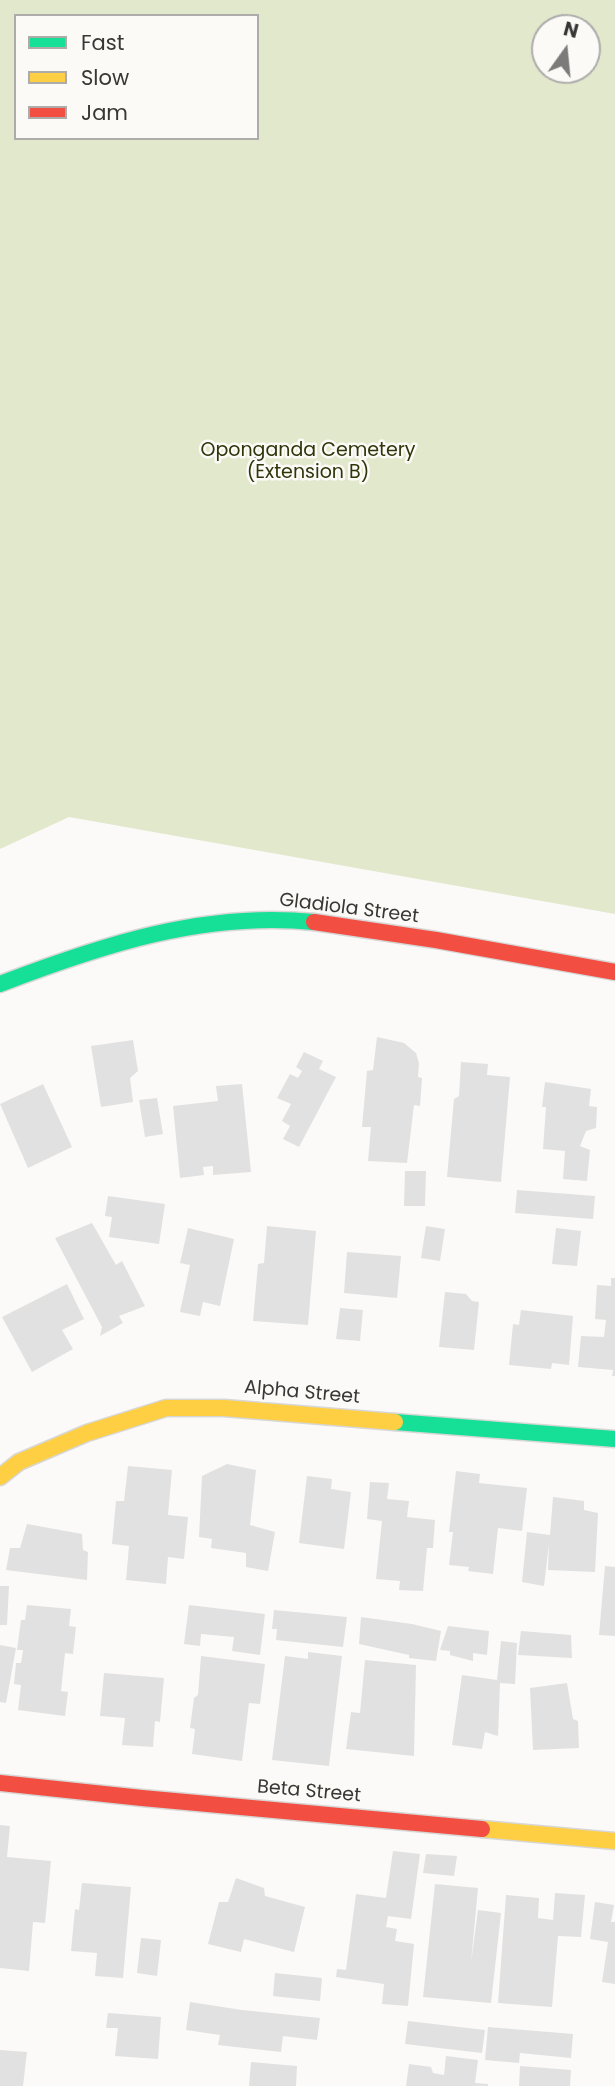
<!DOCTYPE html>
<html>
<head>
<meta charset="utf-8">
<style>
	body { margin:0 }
	#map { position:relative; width:615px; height:2086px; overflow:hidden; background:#fbfaf8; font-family:Poppins,sans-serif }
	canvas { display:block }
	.legend { position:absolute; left:14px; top:14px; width:245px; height:126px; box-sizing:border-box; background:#fcfaf7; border:2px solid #aeacaa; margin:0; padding:9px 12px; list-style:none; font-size:21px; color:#383736 }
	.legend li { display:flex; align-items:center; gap:14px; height:35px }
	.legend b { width:35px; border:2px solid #aeacaa }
	.north { position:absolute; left:531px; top:14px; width:70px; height:70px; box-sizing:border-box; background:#fcfaf7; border:2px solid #aeacaa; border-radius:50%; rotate:15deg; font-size:19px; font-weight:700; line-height:28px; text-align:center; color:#383736 }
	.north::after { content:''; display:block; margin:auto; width:24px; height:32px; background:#7c7b7a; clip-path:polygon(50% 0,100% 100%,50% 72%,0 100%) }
</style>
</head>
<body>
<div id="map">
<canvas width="615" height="2086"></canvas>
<ul class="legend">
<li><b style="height:9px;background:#16e098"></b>Fast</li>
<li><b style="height:9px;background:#ffcf43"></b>Slow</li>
<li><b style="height:9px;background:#f24e42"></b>Jam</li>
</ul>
<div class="north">N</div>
</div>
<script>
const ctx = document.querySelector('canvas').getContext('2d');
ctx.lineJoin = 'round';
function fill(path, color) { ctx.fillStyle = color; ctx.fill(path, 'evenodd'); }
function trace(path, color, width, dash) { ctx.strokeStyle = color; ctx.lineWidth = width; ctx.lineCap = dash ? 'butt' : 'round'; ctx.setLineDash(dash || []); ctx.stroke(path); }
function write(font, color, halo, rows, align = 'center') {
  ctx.font = font + ' Poppins,sans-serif'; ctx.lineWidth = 5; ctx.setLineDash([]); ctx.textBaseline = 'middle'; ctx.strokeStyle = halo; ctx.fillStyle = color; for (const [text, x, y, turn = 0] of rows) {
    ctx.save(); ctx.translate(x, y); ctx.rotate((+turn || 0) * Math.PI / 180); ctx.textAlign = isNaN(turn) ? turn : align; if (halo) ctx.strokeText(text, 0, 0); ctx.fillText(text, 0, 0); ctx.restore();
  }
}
const green = new Path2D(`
	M0,0h615v914l-546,-97 -69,32zM16,16h241v122h-241zM545,28h42v42h-42z`);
const building = new Path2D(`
	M377,1037l27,6 12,10 3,10 -1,14 4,1 -2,28 -6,-1 -7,58 -39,-2 3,-34h-9l5,-56 6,-1z
	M133,1040l5,31 -8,7 3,24 -32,5 -10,-61z
	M304,1052l19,9 -4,8 17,8 -37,70 -16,-8 7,-13 -8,-5 9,-17 -14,-6 13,-24 8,4 4,-7 -6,-4z
	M461,1062l27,2 -1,11 23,2 -9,105 -54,-5 7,-78 5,-3z
	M545,1082l46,7 -2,17 8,1 -1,21 -10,3 -6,15 10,4 -3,31 -24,-2 2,-28 -22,-2 3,-42h-4z
	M43,1084l29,63 -44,21 -28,-64z
	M242,1084l9,88 -38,3v-9l-10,1 1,8 -24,3 -7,-72 45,-5 -2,-15z
	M157,1098l6,36 -18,3 -6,-37z
	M405,1171h21l-1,35h-21z
	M517,1190l78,6 -2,23 -78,-6z
	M108,1196l57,8 -6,40 -50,-7 3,-20 -7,-1z
	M92,1223l24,42 6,-4 23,45 -26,10 4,7 -23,13 2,-9 -47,-89z
	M267,1226l49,5 -8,94 -55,-4 5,-57 6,-1z
	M426,1226l19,3 -5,32 -19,-3z
	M188,1228l46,11 -14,67 -17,-4 -3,14 -20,-4 10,-47 -10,-2z
	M556,1228l25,3 -4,35 -25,-2z
	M347,1252l54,4 -4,42 -53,-5z
	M611,1278h4v98h-3l1,-6 -35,-3 3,-31 23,1 2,-17 -11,-1 2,-34 14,1z
	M67,1284l17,35 -22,11 11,19 -41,23 -30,-55z
	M445,1292l21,2 6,7 7,1 -5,48 -35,-3z
	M340,1308l23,2 -3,31 -24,-2z
	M521,1310l52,6 -4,49 -17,-2 -1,6 -42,-4 4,-41 6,1z
	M227,1464l29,6 -6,55 25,7 -7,39 -22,-4v-14l-35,-5 1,-9 -13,-2 3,-61z
	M128,1466l44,4 -4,45 20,2 -4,42 -16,-2 -2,27 -40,-4 3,-34 -17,-2 4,-43h8z
	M456,1471l24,3 -1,9 48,5 -5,43 -24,-3 -5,46 -25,-3 1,-4 -20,-2 4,-33h-4z
	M307,1476l25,3 -1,10 20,3 -7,57 -45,-6z
	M370,1482l19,1 -2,16 22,2 -2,16 28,3 -2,28h-6l-4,43 -24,-1 1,-9 -24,-2 6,-58 -15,-2z
	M553,1497l31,4v9l14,3 -3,59 -47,-2 1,-26 -5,42 -22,-4 5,-50 23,3z
	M27,1524l55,10 1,16 5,2 -1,28 -81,-10 4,-22h10z
	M605,1566l10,1v69l-16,-1z
	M0,1586h9l-2,39h-7z
	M27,1605l44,4 -2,17 7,1 -3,27 -8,-1 -4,38 7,1 -3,24 -47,-6 3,-25 -7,-1 2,-21h5l2,-13h-6l4,-30h4z
	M189,1605l76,9 -5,41 -28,-4 2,-14 -33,-3 -1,12 -16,-2z
	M274,1610l73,7 -4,30 -67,-7 1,-11h-5z
	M361,1617l51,7 29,7 -5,30 -27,-3v-3l-50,-11z
	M448,1626l41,5 -2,24 -14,-2v8l-23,-6v-4l-10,-1z
	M521,1631l50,4 1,23 -54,-3z
	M501,1641l16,2 -2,41 -15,-1 -2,53 -13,-4 -3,17 -30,-4 10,-70 35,5z
	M0,1645l16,3 -10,55 -6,-1z
	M308,1652l34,4 -13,110 -57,-6 13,-104 23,3z
	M201,1656l64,8 -5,40 -11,-1 -7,58 -50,-7 3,-25 -5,-1 4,-30 4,-3z
	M365,1660l51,5 -2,91 -68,-7 5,-37 9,1z
	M104,1673l60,5 -4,44 -5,-1 -2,26 -31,-2 3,-27 -25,-2z
	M567,1683l6,36 5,2 1,27 -46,2 -3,-62z
	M0,1825l10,1 -3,31 44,4 -6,62 -12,-1 -4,49 -29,-3z
	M393,1851l27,3 -9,65 -23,-3 -2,11 11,2 -2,12 19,3 -6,62 -26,-2 2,-20 -48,-7 1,-8 9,1 10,-76 30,4z
	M426,1854l31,2 -3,20 -31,-3z
	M236,1878l28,10 1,8 40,11 -11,45 -50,-13 -3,13 -33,-8 11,-42h9z
	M82,1883l49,4 -8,91 -28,-2 2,-23 -26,-2 4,-42 4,1z
	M435,1884l43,4 -7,75 7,-53 23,3 -10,90 -68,-6z
	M555,1893l30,2 -4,42 -23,-1 -6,71 -54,-4 8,-108 33,3 -1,20 15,2z
	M595,1902l19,3 -3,17h4v62l-13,-2 6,-40 -18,-3z
	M141,1938l20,2 -4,36 -20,-3z
	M275,1973l47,5 -2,23 -47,-5z
	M190,2002l52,8 78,8 -3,22 -34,-4 -2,16 -63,-7 2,-10 -34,-5z
	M108,2013l53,4 -3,42 -43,-3 3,-28h-12z
	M408,2021l77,9 -3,23 -77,-9z
	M488,2027l85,7 -2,24 -51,-5 -1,10 -34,-3z
	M0,2050l27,2 -4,34h-23z
	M446,2056l32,4 -3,23 13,1v2h-82l3,-22 22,3 2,6 11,2z
	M251,2062l46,4 -1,20h-47z
	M520,2066l51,4 -1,16h-51z`);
const fast = new Path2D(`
	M0,984c102,-39 204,-73 314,-62
	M395,1422l220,17`);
const slow = new Path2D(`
	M0,1477l19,-15 68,-29 79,-25h58l171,14
	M482,1829l133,12`);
const jam = new Path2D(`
	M314,922l122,18 179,32
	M0,1783l142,15 340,31`);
const parkNames = [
	["Oponganda Cemetery",308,451],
	["(Extension B)",308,473]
];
const streetNames = [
	["Gladiola Street",349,909,7],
	["Alpha Street",302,1393,5],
	["Beta Street",309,1792,5]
];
fill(green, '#e2e8cc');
fill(building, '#e2e1e1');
trace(fast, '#d7d7d6', 19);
trace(slow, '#d7d7d6', 19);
trace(jam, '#d7d7d6', 19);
trace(fast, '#16e098', 16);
trace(slow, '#ffcf43', 16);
trace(jam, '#f24e42', 16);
write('19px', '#2f360a', '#fcfaf7', parkNames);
write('19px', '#383736', '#fcfaf7', streetNames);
</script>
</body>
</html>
